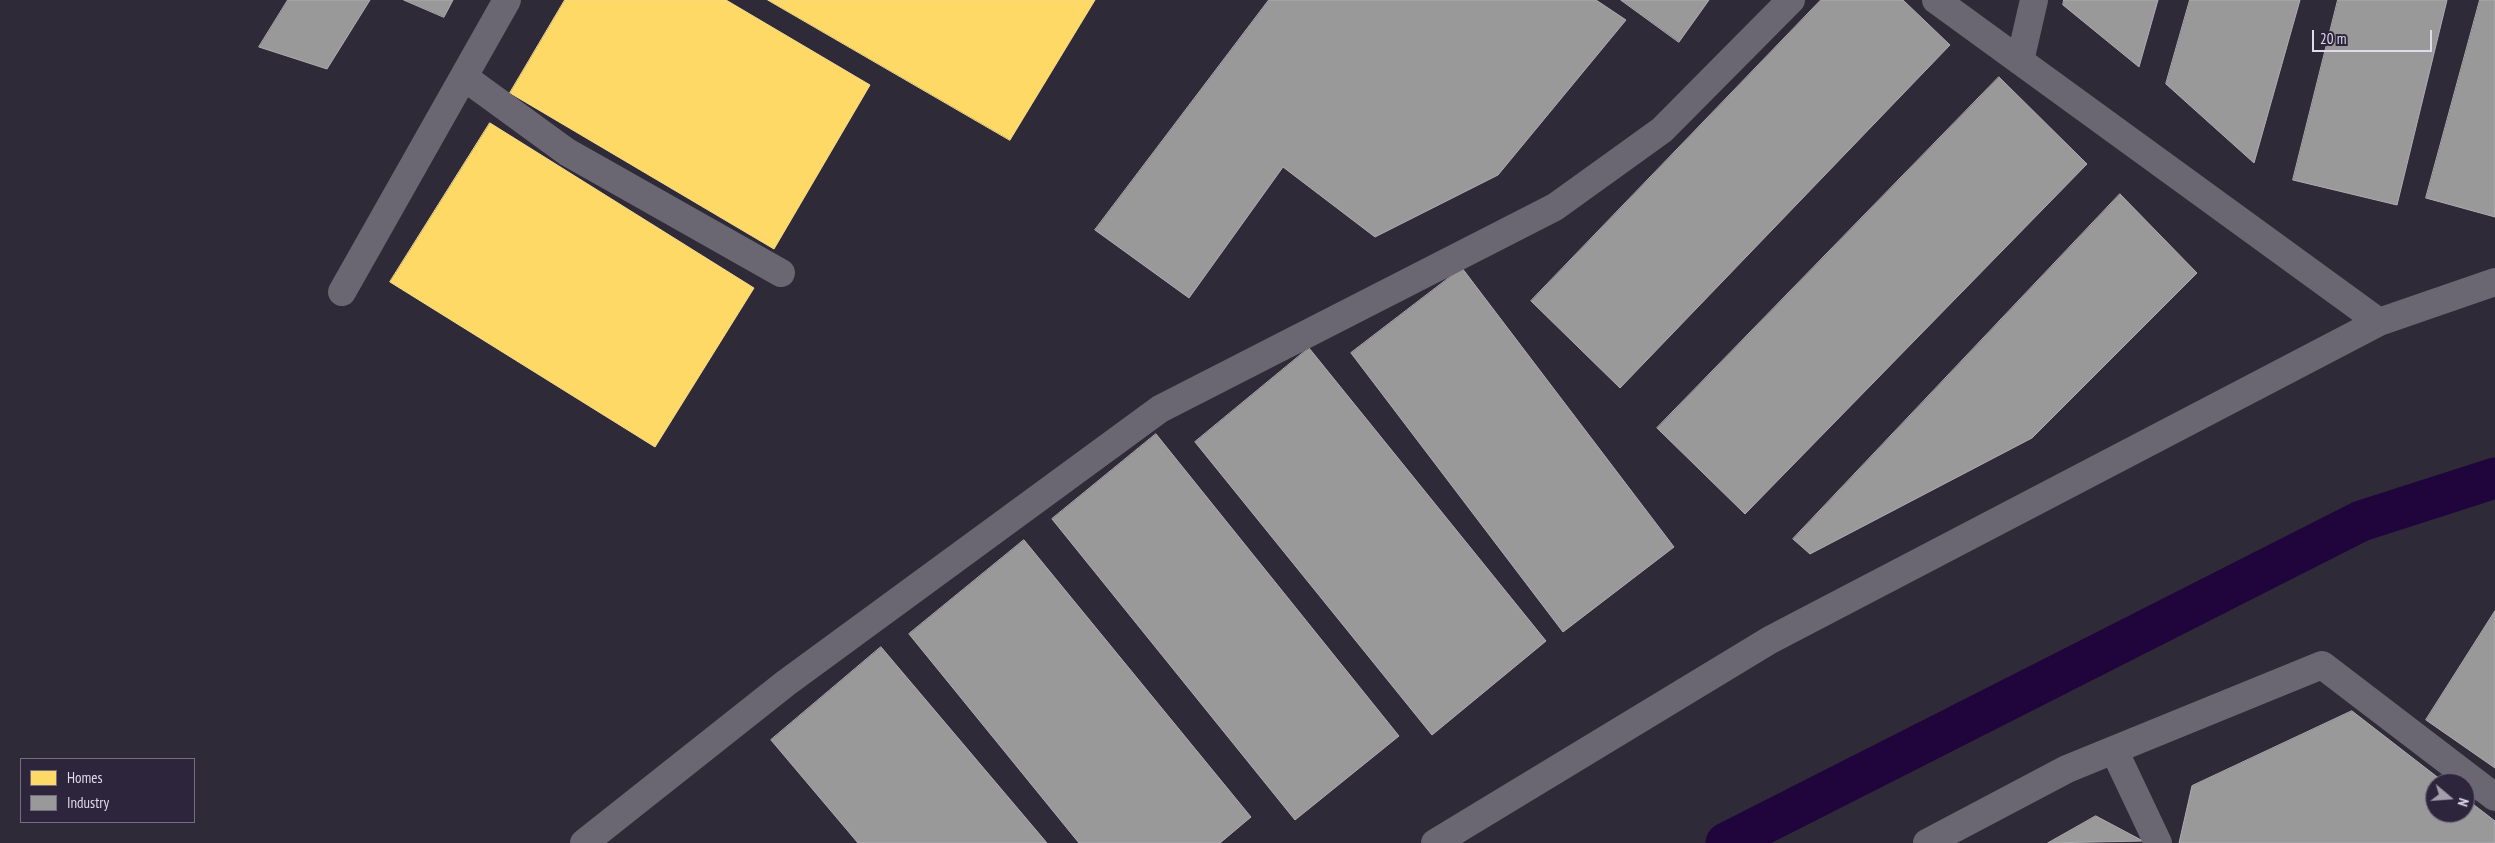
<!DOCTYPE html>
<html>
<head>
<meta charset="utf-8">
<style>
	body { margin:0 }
	#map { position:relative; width:2495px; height:843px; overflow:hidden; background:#2e2a37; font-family:"PT Sans Narrow",sans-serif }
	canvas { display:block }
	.legend { position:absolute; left:20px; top:758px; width:175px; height:65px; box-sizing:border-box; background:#2d253c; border:1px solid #746e82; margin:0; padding:6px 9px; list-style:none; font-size:15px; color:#dfdbea }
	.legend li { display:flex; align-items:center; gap:10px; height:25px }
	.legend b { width:25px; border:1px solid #746e82 }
	.north { position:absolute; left:2425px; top:773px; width:50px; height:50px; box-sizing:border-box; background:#2d253c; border:1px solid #746e82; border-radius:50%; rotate:108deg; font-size:14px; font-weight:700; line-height:20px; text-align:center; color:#dfdbea }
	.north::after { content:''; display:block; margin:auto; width:18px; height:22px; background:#a19dab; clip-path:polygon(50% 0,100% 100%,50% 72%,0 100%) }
	.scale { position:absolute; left:2312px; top:30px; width:120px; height:22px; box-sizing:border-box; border:2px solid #dfdbea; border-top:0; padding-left:6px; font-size:15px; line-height:18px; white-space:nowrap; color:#dfdbea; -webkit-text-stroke:4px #2d253c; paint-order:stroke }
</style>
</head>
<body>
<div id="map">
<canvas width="2495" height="843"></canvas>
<ul class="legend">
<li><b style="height:14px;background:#ffd966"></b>Homes</li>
<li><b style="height:14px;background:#999"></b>Industry</li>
</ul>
<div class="north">N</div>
<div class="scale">20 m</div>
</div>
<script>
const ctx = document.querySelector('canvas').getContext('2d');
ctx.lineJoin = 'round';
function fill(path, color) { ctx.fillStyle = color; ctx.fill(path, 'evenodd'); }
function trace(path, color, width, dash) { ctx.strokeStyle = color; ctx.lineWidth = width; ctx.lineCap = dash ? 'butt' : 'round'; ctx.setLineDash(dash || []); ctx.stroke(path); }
const homes = new Path2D(`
	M565,0h161l144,85 -96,164 -264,-156z
	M768,0h327l-85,140z
	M490,123l264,165 -99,159 -265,-165z`);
const industry = new Path2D(`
	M288,0h82l-43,69 -68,-22z
	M404,0h49l-9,17z
	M1269,0h327l30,20 -128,155 -123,62 -92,-70 -94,131 -94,-68z
	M1621,0h88l-30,42z
	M1821,0h82l47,45 -330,343 -89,-87z
	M2064,0h94l-19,67 -76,-62z
	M2190,0h110l-46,163 -88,-79z
	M2338,0h109l-50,205 -104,-25z
	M2480,0h15v217l-69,-19z
	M1999,77l88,87 -342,350 -88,-86z
	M2120,194l77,79 -165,165 -222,116 -17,-15z
	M1462,268l212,279 -111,85 -212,-279z
	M1309,348l237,293 -114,94 -237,-293z
	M1156,434l243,302 -104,84 -243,-301z
	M1024,540l227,277 -31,26h-141l-170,-209z
	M2495,611v157l-69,-48z
	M881,647l166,196h-189l-87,-103z
	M2352,711l93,72h-10v30h30v-15l30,23v22h-316l13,-57z
	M2096,816l47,25 -95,2z`);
const canal = new Path2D(`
	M1726,843l635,-322 134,-43`);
const street = new Path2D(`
	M1936,0l443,322
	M2020,61l14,-61
	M464,77l103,75 214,121
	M342,292l165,-292
	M2114,750l44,93
	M584,843l202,-160 374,-274 395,-202 107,-77 129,-130
	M1435,843l335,-203 609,-318 116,-40
	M1927,843l140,-74 255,-104 173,132`);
fill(homes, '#ffd966');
trace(homes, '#f5da8e', 1);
fill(industry, '#999');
trace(industry, '#aeadb1', 1);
trace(canal, '#1f053b', 41);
trace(street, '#6a6672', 28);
</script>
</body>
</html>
